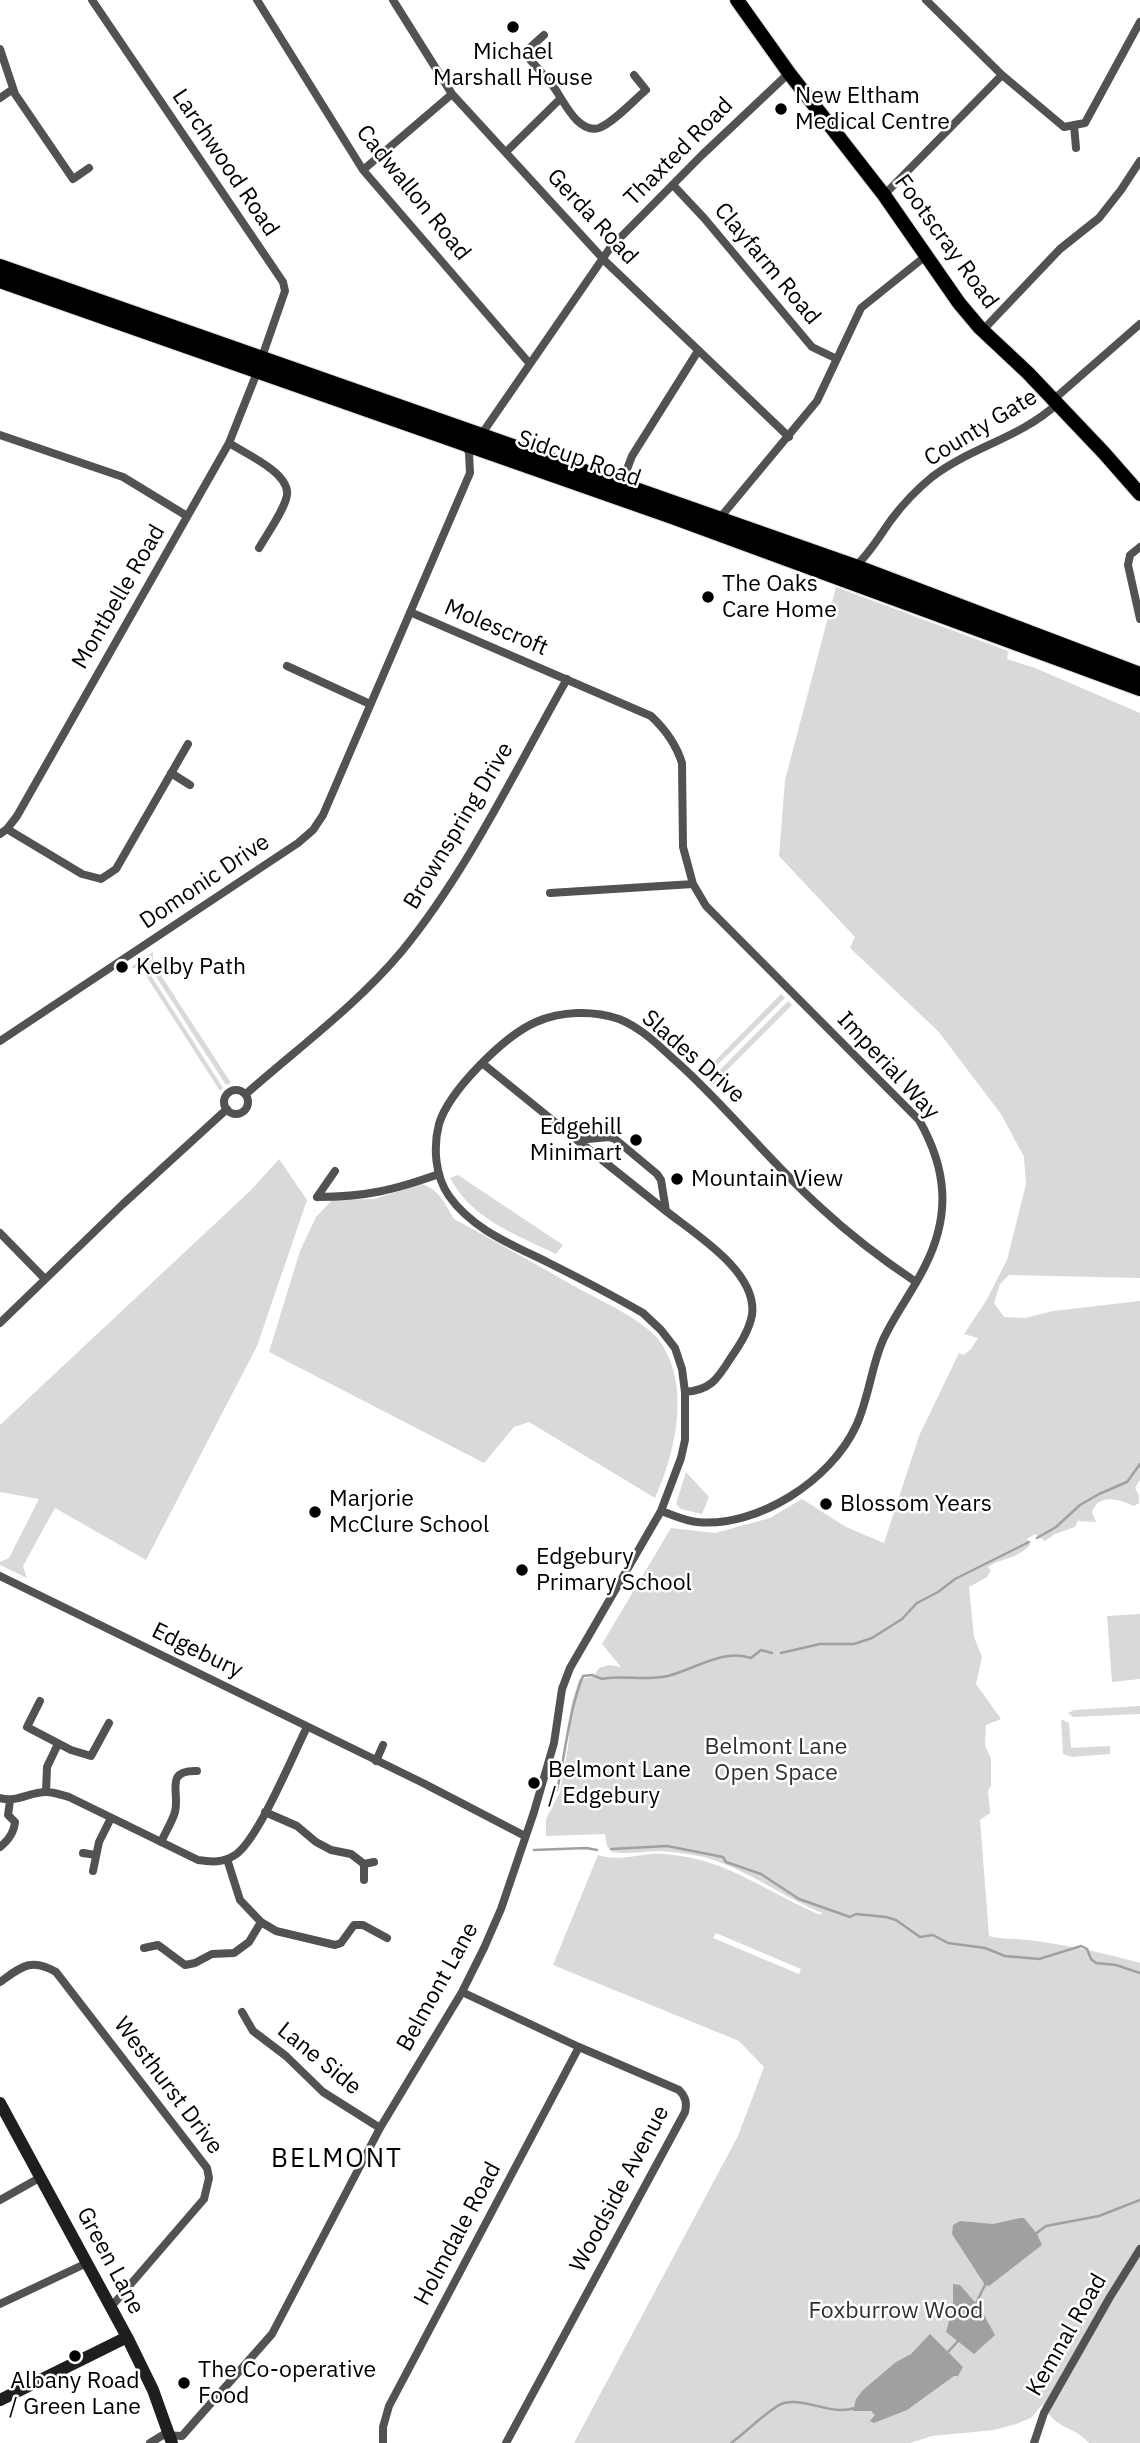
<!DOCTYPE html>
<html>
<head>
<meta charset="utf-8">
<style>
	body { margin:0 }
	canvas { display:block; background:#fff }
</style>
</head>
<body>
<canvas width="1140" height="2443"></canvas>
<script>
const ctx = document.querySelector('canvas').getContext('2d');
ctx.lineJoin = 'round';
function fill(path, color) { ctx.fillStyle = color; ctx.fill(path, 'evenodd'); }
function trace(path, color, width, dash) { ctx.strokeStyle = color; ctx.lineWidth = width; ctx.lineCap = dash ? 'butt' : 'round'; ctx.setLineDash(dash || []); ctx.stroke(path); }
function write(font, color, halo, rows, align = 'center') {
  ctx.font = font + ' "IBM Plex Sans",sans-serif'; ctx.lineWidth = 5; ctx.setLineDash([]); ctx.textBaseline = 'middle'; ctx.strokeStyle = halo; ctx.fillStyle = color; for (const [text, x, y, turn = 0] of rows) {
    ctx.save(); ctx.translate(x, y); ctx.rotate((+turn || 0) * Math.PI / 180); ctx.textAlign = isNaN(turn) ? turn : align; if (halo) ctx.strokeText(text, 0, 0); ctx.fillText(text, 0, 0); ctx.restore();
  }
}
const green = new Path2D(`
	M836,587l172,64 -1,8 28,9 105,45v565l-131,-3 -9,9 -6,19 10,14 21,1 28,-7 87,-10v179l-5,8 4,7v8l-5,3c-14,-6 -35,-14 -42,6l4,10 -18,-1 -3,6 -20,7 -10,7 -10,-7 -8,5 3,6c-14,15 -27,12 -42,22l3,3 -4,7 -18,10 5,50 8,20 -6,27 25,35 -15,6 -1,21 6,12v28l-3,4 2,23 -10,7 9,116c13,4 25,2 38,4 38,4 77,13 113,23v480h-51c-16,-18 -31,-12 -47,-38l-11,13 -15,6 -22,6 -62,6 -22,7h-336l164,-307 26,-69 -25,-26 -186,-76 45,-110c19,6 33,1 52,-1 16,-1 39,3 54,7 41,12 77,38 117,54l1,-2c-41,-17 -75,-44 -118,-56 -14,-3 -30,-5 -43,-6 -17,0 -32,4 -49,1l-5,-6 -2,-12 -59,2v-17l14,-27 8,-45 3,-41 8,-27 14,-2 6,-9 10,-3 12,2 -19,-23 69,-116 44,5 55,-15 32,-19 44,28 38,16 35,-107 40,-83 5,2 7,-6 7,-11 -14,-4 22,-33 21,-41 19,-76 -2,-27 -23,-43 -63,-83 -88,-83 5,-11 -76,-81 6,-76zM716,1933l85,36 -2,5 -86,-36z
	M153,952v11l78,120 -5,2 -82,-127z
	M141,960l82,128 -3,3 -77,-120 -12,-4z
	M781,994l4,4 -81,80 -3,-3z
	M788,1001l4,4 -80,80 -4,-3z
	M279,1159l28,41 -50,146 -111,214 -91,-52 -32,58 4,12 -27,-13v-3l9,-4 30,-59 -39,-7v-67l251,-235z
	M458,1175l105,70 -7,9c-41,-20 -83,-34 -106,-76z
	M422,1184c18,6 23,20 32,35 43,23 85,47 127,71 23,12 66,32 80,53 30,45 14,111 -6,155l-126,-76 -15,5 -30,36 -215,-111 31,-101 16,-34 16,-17 42,-1z
	M686,1472l23,25 -7,17 -21,-5 -5,-5z
	M1140,1614v65l-28,3 -5,-66z
	M1140,1706v8l-67,3 -5,-4 6,-3z
	M1061,1719l8,4 2,25 39,-2v8l-38,3 -9,-3z`);
const water = new Path2D(`
	M1020,2218h4l13,16 5,11 -53,41 -4,-1 -33,-51 1,-9 7,-4 33,3z
	M953,2284l7,1 20,23 15,27 -21,19 -28,-22 7,-25z
	M930,2334l33,33 -5,9h-4l-47,34 -33,13 -4,-2 5,-6 -4,-4h-18l3,-12 7,-9 33,-28 15,-8z`);
const stream = new Path2D(`
	M1037,1538l19,-11 24,-22 19,-11 28,-12 13,-18
	M781,1653l39,-9h34l18,-6 30,-19 15,-16 21,-11 17,-13 74,-37
	M557,1790c9,-38 11,-77 26,-114l9,-1 10,4c22,-4 44,2 66,-3 27,-7 56,-28 83,-18l10,-8 11,3
	M611,1849l56,-3 56,11 3,5 35,12 38,25 51,18 6,-3 30,3 10,3 24,17 13,-2 15,8 37,5 20,8 34,3 42,-13 6,3 4,10 5,4 20,2 24,8
	M534,1850l52,-2 11,2
	M1034,2235l12,-9 53,-10 41,-16
	M975,2305l11,-22
	M947,2353l12,-13
	M731,2443c12,-8 42,-38 53,-40 25,-5 47,13 71,5`);
const street = new Path2D(`
	M92,0l191,282 2,9 -23,66
	M257,0l106,170 167,194
	M393,0l59,94 154,168 183,175
	M926,0l76,75 62,52 21,-4 55,-101
	M544,35l-20,18c10,11 20,22 29,33 10,13 24,48 46,42 14,-5 35,-28 47,-38l-12,-15
	M0,49l15,45 58,85 16,-11
	M0,98l13,-9
	M1074,125l2,23
	M506,152l54,-53
	M363,170l89,-76
	M673,185l31,33 108,129 25,12
	M884,195l118,-120
	M983,330l77,-81 39,-31 22,-28 19,-29
	M1053,400l87,-76
	M0,435l123,42 64,39
	M481,435l129,-187 92,-93 87,-82
	M229,443c17,11 61,30 58,52 -2,14 -20,39 -28,53
	M621,485l11,-29 66,-105
	M719,519l98,-118 44,-93 66,-53
	M1140,547l-10,8 -2,10 12,54
	M855,567c15,-14 24,-30 36,-47 12,-16 25,-30 41,-43 39,-30 88,-39 125,-73
	M410,612l241,104c15,14 25,28 31,47l1,84 10,37 13,22 213,214c28,49 32,95 6,146 -12,25 -30,48 -42,74 -12,27 -14,58 -27,86 -25,54 -98,102 -159,96 -12,-1 -24,-7 -36,-11
	M287,666l83,38
	M171,773l19,12
	M7,829l75,45 19,5 15,-10 72,-125
	M0,834l7,-5 10,-13 212,-373 29,-73
	M550,893l143,-9
	M0,1041l298,-198 15,-13 10,-15 147,-342 -1,-20 -3,-8
	M482,1063l95,77
	M224 1102a12 12 0 1 1 24 0a12 12 0 1 1-24 0Z
	M246,1094c52,-46 111,-89 156,-143 65,-79 114,-182 165,-272
	M609,1137l6,2 42,35 4,6 5,31 -89,-71z
	M317,1197c49,0 77,-7 122,-23
	M317,1197l18,-26
	M666,1211c29,23 92,61 86,104 -3,16 -13,31 -22,44 -13,21 -20,31 -45,33
	M0,1233l45,46
	M0,1323l123,-119 104,-95
	M0,1576l423,207 102,53
	M40,1701l-13,26 44,23 20,6 18,-33
	M376,1761l7,-16
	M46,1792l1,-25 11,-23
	M0,1798c16,5 29,-6 46,-6 8,0 15,3 23,5l129,63c13,2 25,3 37,-5 23,-15 58,-100 72,-128
	M265,1812l32,14 19,16 15,8 20,4 13,10 10,-2
	M161,1842c4,-9 11,-20 14,-30 5,-20 -11,-42 22,-41
	M0,1847c9,-7 14,-14 15,-25l-7,-7 2,-14
	M83,1853l13,2
	M227,1859l13,41 21,22 15,9 59,14 6,-2 13,-18h9l24,13
	M93,1871l6,-29 12,-24
	M364,1880v-16
	M144,1948l14,-3 27,20 10,-2 17,-9 22,-1 15,-11 12,-20
	M0,1982c21,-15 31,-25 56,-10l151,196 2,10 -5,21 -93,108
	M462,1992l117,55 100,43c7,7 8,13 6,22l-179,331
	M242,2012l11,19 33,25 37,36 57,36
	M0,2200l41,-23
	M0,2304l87,-41
	M150,2443l13,-8 19,1 90,-102 108,-206 82,-136 22,-44 17,-39 33,-97 20,-69 8,-54 8,-21 91,-157 20,-53 4,-18v-48l-3,-23 -7,-21 -14,-18 -18,-17c-31,-18 -62,-34 -94,-50 -36,-18 -76,-33 -100,-67 -14,-20 -16,-49 -10,-72 10,-33 65,-88 97,-102 25,-11 57,-12 83,-3 23,9 41,28 59,44 50,45 92,99 142,144 29,27 63,53 96,75
	M383,2443v-16l6,-21 190,-359
	M1034,2443l10,-30 66,-116 30,-48`);
const secondary = new Path2D(`
	M0,2103l127,234 26,53 19,53
	M0,2400l127,-63`);
const primary = new Path2D(`
	M737,0l52,73 95,122 75,108 21,25 48,45 76,80 36,41`);
const highway = new Path2D(`
	M0,267l855,300 285,108
	M0,280l672,236 468,172`);
const markers = [
	[513,27,7,"#000"],
	[781,109,7,"#000"],
	[708,597,7,"#000"],
	[122,967,7,"#000"],
	[636,1140,7,"#000"],
	[677,1179,7,"#000"],
	[826,1504,7,"#000"],
	[315,1512,7,"#000"],
	[522,1570,7,"#000"],
	[534,1783,7,"#000"],
	[75,2356,7,"#000"],
	[184,2383,7,"#000"]
];
const poiNames = [
	["Michael",513,52,"center"],
	["Marshall House",513,78,"center"],
	["New Eltham",795,96],
	["Medical Centre",795,122],
	["The Oaks",722,584],
	["Care Home",722,610],
	["Kelby Path",136,967],
	["Edgehill",622,1127,"right"],
	["Minimart",622,1153,"right"],
	["Mountain View",691,1179],
	["Marjorie",329,1499],
	["McClure School",329,1525],
	["Blossom Years",840,1504],
	["Edgebury",536,1557],
	["Primary School",536,1583],
	["Belmont Lane",548,1770],
	["/ Edgebury",548,1796],
	["The Co-operative",198,2370],
	["Food",198,2396],
	["Albany Road",75,2381,"center"],
	["/ Green Lane",75,2407,"center"]
];
const streetNames = [
	["Thaxted Road",679,152,-45],
	["Larchwood Road",225,163,56],
	["Cadwallon Road",413,193,51],
	["Gerda Road",592,217,47],
	["Footscray Road",946,242,54],
	["Clayfarm Road",767,264,50],
	["County Gate",981,428,-31],
	["Sidcup Road",579,459,19],
	["Montbelle Road",119,597,-60],
	["Molescroft",496,628,23],
	["Brownspring Drive",459,826,-59],
	["Domonic Drive",205,882,-34],
	["Slades Drive",693,1057,41],
	["Imperial Way",888,1066,47],
	["Edgebury",197,1651,26],
	["Belmont Lane",438,1987,-61],
	["Lane Side",319,2059,39],
	["Westhurst Drive",168,2086,53],
	["Woodside Avenue",620,2189,-62],
	["Holmdale Road",458,2234,-62],
	["Green Lane",110,2261,62],
	["Kemnal Road",1067,2335,-60]
];
const parkNames = [
	["Belmont Lane",776,1747],
	["Open Space",776,1773],
	["Foxburrow Wood",896,2311]
];
const quarterNames = [
	["BELMONT",337,2159]
];
fill(green, '#d9d9d9');
fill(water, '#a0a0a0');
trace(stream, '#a0a0a0', 2.5);
trace(primary, '#dbdbdb', 16);
trace(highway, '#dbdbdb', 18);
trace(street, '#525252', 8);
trace(secondary, '#1f1f1f', 12);
trace(primary, '#000', 14);
trace(highway, '#000', 16);
for (const [x, y, r, color] of markers) { const dot = new Path2D(); dot.arc(x, y, r, 0, 2 * Math.PI); ctx.fillStyle = color; ctx.fill(dot); trace(dot, '#fff', 2.5); }
write('23px', '#000', '#fff', poiNames, 'left');
write('23px', '#000', '#fff', streetNames);
write('23px', '#303030', '#fff', parkNames);
ctx.letterSpacing = '2px';
write('26px', '#000', '#fff', quarterNames);
ctx.letterSpacing = '0px';
</script>
</body>
</html>
